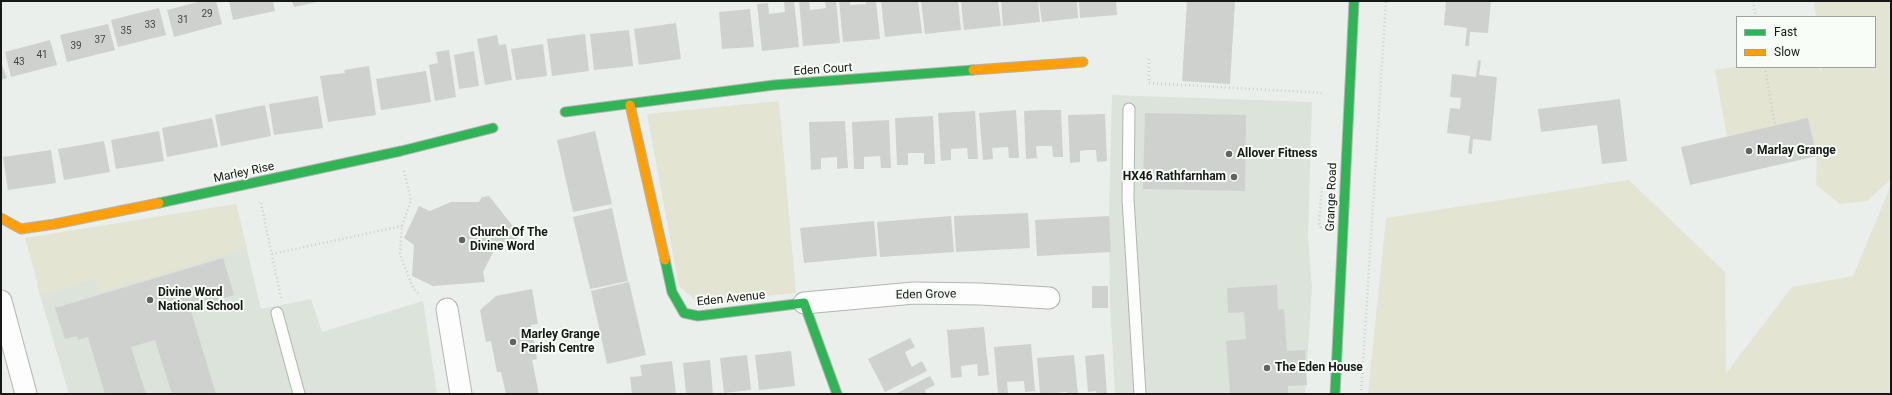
<!DOCTYPE html>
<html>
<head>
<meta charset="utf-8">
<style>
	body { margin:0 }
	#map { position:relative; width:1892px; height:395px; overflow:hidden; background:#ebefeb; font-family:Roboto,sans-serif }
	canvas { display:block }
	.frame { position:absolute; inset:0; border:2px solid #161816; pointer-events:none }
	.legend { position:absolute; left:1736px; top:16px; width:140px; height:52px; box-sizing:border-box; background:#f8fdf7; border:1px solid #9ea19d; margin:0; padding:5px 7px; list-style:none; font-size:12px; color:#161816 }
	.legend li { display:flex; align-items:center; gap:8px; height:20px }
	.legend b { width:20px; border:1px solid #9ea19d }
</style>
</head>
<body>
<div id="map">
<canvas width="1892" height="395"></canvas>
<div class="frame"></div>
<ul class="legend">
<li><b style="height:5px;background:#30b455"></b>Fast</li>
<li><b style="height:5px;background:#ff9f0a"></b>Slow</li>
</ul>
</div>
<script>
const ctx = document.querySelector('canvas').getContext('2d');
ctx.lineJoin = 'round';
function fill(path, color) { ctx.fillStyle = color; ctx.fill(path, 'evenodd'); }
function trace(path, color, width, dash) { ctx.strokeStyle = color; ctx.lineWidth = width; ctx.lineCap = dash ? 'butt' : 'round'; ctx.setLineDash(dash || []); ctx.stroke(path); }
function write(font, color, halo, rows, align = 'center') {
  ctx.font = font + ' Roboto,sans-serif'; ctx.lineWidth = 4; ctx.setLineDash([]); ctx.textBaseline = 'middle'; ctx.strokeStyle = halo; ctx.fillStyle = color; for (const [text, x, y, turn = 0] of rows) {
    ctx.save(); ctx.translate(x, y); ctx.rotate((+turn || 0) * Math.PI / 180); ctx.textAlign = isNaN(turn) ? turn : align; if (halo) ctx.strokeText(text, 0, 0); ctx.fillText(text, 0, 0); ctx.restore();
  }
}
const built = new Path2D(`
	M1112,95l200,7 -4,136 4,50 -7,106h-190l-5,-91 -1,-87z
	M236,204l25,105 50,-10 11,33 101,-31 14,93h-368l-32,-109z`);
const green = new Path2D(`
	M1814,1h77v178l-24,22 -27,3 -24,-19 1,-29 -8,-34 -82,14 -12,-66 22,-4 81,1 4,7 -1,-7h54v-50h-59z
	M779,101l17,192 -99,9 -18,-16 -32,-172z
	M1629,180l96,92 1,101 66,-86 61,-11 38,-91v209h-523l18,-176z
	M236,204l11,44 -148,45 -4,-14 -54,17 -16,-58z`);
const building = new Path2D(`
	M202,1h14l6,23 -48,13 -7,-27z
	M229,1h44l2,10 -42,9z
	M292,1h25v1l-23,5z
	M784,1h10l5,46 -37,4 -5,-47 11,-1 1,11 16,-2z
	M799,1h10l1,9 16,-2 -1,-7h11l4,42 -37,3z
	M839,1h11v4l16,-1v-3h10l4,38 -37,3z
	M881,1h37l4,32 -37,4z
	M921,1h37l3,29 -36,4z
	M961,1h37l3,25 -37,4z
	M1001,1h37l2,21 -37,4z
	M1039,1h38l1,17 -36,4z
	M1079,1h37l1,14 -37,3z
	M1187,1h48l-5,83 -48,-3z
	M1446,1h45l-3,32 -18,-1 -1,14h-4l2,-18 -23,-3z
	M159,8l7,27 -48,12 -7,-27z
	M750,9l4,38 -32,2 -3,-37z
	M676,23l5,36 -42,6 -5,-36z
	M108,24l7,26 -48,12 -7,-27z
	M629,30l4,36 -39,4 -4,-36z
	M585,34l4,37 -37,5 -5,-37z
	M497,35l2,10 7,-1 6,36 -27,5 -8,-46z
	M50,40l7,25 -46,12 -6,-25z
	M543,44l4,32 -31,4 -5,-31z
	M449,50l7,47 -21,4 -6,-36 9,-2 -2,-11z
	M474,51l5,35 -20,3 -5,-34z
	M1478,60l3,1 -2,14 18,2 -6,64 -18,-2 -1,15 -4,-1 2,-17 -23,-3 3,-25 10,1 1,-11 -11,-1 2,-23 24,3z
	M1,62l6,16 -6,2z
	M369,66l7,49 -48,7 -8,-46 25,-3 -1,-3z
	M426,71l5,31 -50,8 -5,-31z
	M318,96l5,32 -49,7 -5,-31z
	M1620,99l7,62 -25,3 -5,-39 -56,7 -3,-23z
	M265,105l6,31 -50,10 -6,-31z
	M1016,110l3,48h-10l-1,-11 -16,1 1,11 -10,1 -4,-47z
	M1043,110h18l2,47h-10l-1,-11h-16l1,12 -11,1 -2,-48z
	M975,111l3,48h-10l-1,-11 -16,1v11l-10,1 -3,-48z
	M1145,113l101,2 -1,76 -102,-2z
	M1105,114l2,47 -10,1 -1,-12h-8l-8,1v11l-10,1 -2,-48z
	M933,116l2,48h-11v-11h-16v12h-11l-2,-47z
	M212,118l6,29 -51,10 -5,-29z
	M1808,118l9,38 -127,29 -9,-38z
	M889,120l2,48h-10l-1,-12 -16,1v12h-10l-2,-47z
	M845,121l3,47 -11,1v-12l-16,1v11l-10,1 -2,-48z
	M159,131l5,30 -48,8 -5,-29z
	M595,131l17,73 -39,8 -16,-72z
	M104,141l6,31 -46,8 -6,-31z
	M51,150l5,33 -48,7 -5,-33z
	M489,196l30,38 -4,8 -17,1 -15,29 2,10 -52,4 -21,-10 2,-31 -10,-7 15,-32 11,5 21,-9h28l3,-5z
	M612,208l16,73 -38,8 -17,-72z
	M1028,213l2,35 -74,4 -2,-36z
	M951,216l3,36 -74,5 -3,-35z
	M1109,216l2,36 -74,4 -2,-36z
	M874,221l3,35 -73,7 -4,-35z
	M223,258l11,37 -44,13 26,86h-44l-17,-54 -24,7 15,47h-41l-17,-57 -10,3 -1,-4 -12,3 -10,-31z
	M629,282l17,73 -39,9 -16,-73z
	M1277,285l1,25 6,-1 3,42 18,-1 2,35 -19,1v8h-58l-4,-53 20,-2 -2,-27 -16,1 -1,-25z
	M1092,286h16v22h-16z
	M532,289l6,35 -7,1 6,34 -5,1 7,34h-33l-5,-22h-4l-6,-31 -5,1 -6,-32 16,-14z
	M984,327l5,48 -11,1 -1,-12 -16,2 1,11 -11,1 -4,-48z
	M910,338l5,9 -10,5 3,7 4,8 10,-6 5,10 -42,21 -17,-33z
	M1031,344l4,47 -10,1 -1,-11 -17,1 1,12h-10l-4,-47z
	M791,351l4,35 -36,4 -4,-35z
	M1104,354l3,40h-10l-1,-3 -8,1 -3,-36z
	M747,355l4,35 -27,3 -4,-35z
	M1074,355l4,39h-11v-2l-27,2 -3,-36z
	M710,360l3,34h-27l-3,-31z
	M672,361l4,33h-44l-2,-17 12,-1 -2,-11z
	M930,376l5,9 -10,5 1,4h-31z`);
const path = new Path2D(`
	M1753,1l3,16
	M1149,59v24l174,10
	M1765,67l10,58
	M404,171l7,29 -9,26 -2,29 13,33 7,7
	M261,203l20,95
	M1321,228l-2,-5 3,-38
	M272,254l130,-28
	M1361,394l25,-393`);
const lane = new Path2D(`
	M1129,109l-1,90 12,195
	M277,313l22,81`);
const street = new Path2D(`
	M1,301l25,93
	M804,303l110,-10 66,1 69,4
	M447,309l14,85`);
const fast = new Path2D(`
	M565,112l209,-27 199,-15
	M159,203l242,-52 92,-23
	M665,260l7,32 12,21 14,3 106,-13 33,91
	M1335,394l19,-393`);
const slow = new Path2D(`
	M973,70l110,-8
	M630,105l35,155
	M1,218l20,11 34,-5 104,-21`);
const markers = [
	[1749,151,4,"#616361"],
	[1229,154,4,"#616361"],
	[1234,177,4,"#616361"],
	[462,240,4,"#616361"],
	[150,300,4,"#616361"],
	[513,342,4,"#616361"],
	[1267,368,4,"#616361"]
];
const numberNames = [
	["29",207,14],
	["31",183,20],
	["33",150,25],
	["35",126,31],
	["37",100,40],
	["39",76,46],
	["41",42,55],
	["43",19,62]
];
const streetNames = [
	["Eden Court",823,70,-4],
	["Marley Rise",244,173,-12],
	["Grange Road",1332,197,-88],
	["Eden Grove",926,295,-1],
	["Eden Avenue",731,299,-6]
];
const poiNames = [
	["Marlay Grange",1757,151],
	["Allover Fitness",1237,154],
	["HX46 Rathfarnham",1226,177,"right"],
	["Church Of The",470,233],
	["Divine Word",470,247],
	["Divine Word",158,293],
	["National School",158,307],
	["Marley Grange",521,335],
	["Parish Centre",521,349],
	["The Eden House",1275,368]
];
fill(built, '#dbe3da');
fill(green, '#e3e4d2');
fill(building, '#ced1ce');
trace(lane, '#b2b5b2', 13);
trace(street, '#b2b5b2', 23);
trace(fast, '#b2b5b2', 11);
trace(slow, '#b2b5b2', 11);
trace(path, '#cdcecd', 2.5, [1, 3]);
trace(lane, '#fcfdfc', 11);
trace(street, '#fcfdfc', 21);
trace(fast, '#30b455', 9);
trace(slow, '#ff9f0a', 9);
for (const [x, y, r, color] of markers) { const dot = new Path2D(); dot.arc(x, y, r, 0, 2 * Math.PI); ctx.fillStyle = color; ctx.fill(dot); trace(dot, '#f8fdf7', 1.5); }
write('10px', '#444644', null, numberNames);
write('12px', '#161816', '#f8fdf7', streetNames);
write('bold 12px', '#161816', '#f8fdf7', poiNames, 'left');
</script>
</body>
</html>
